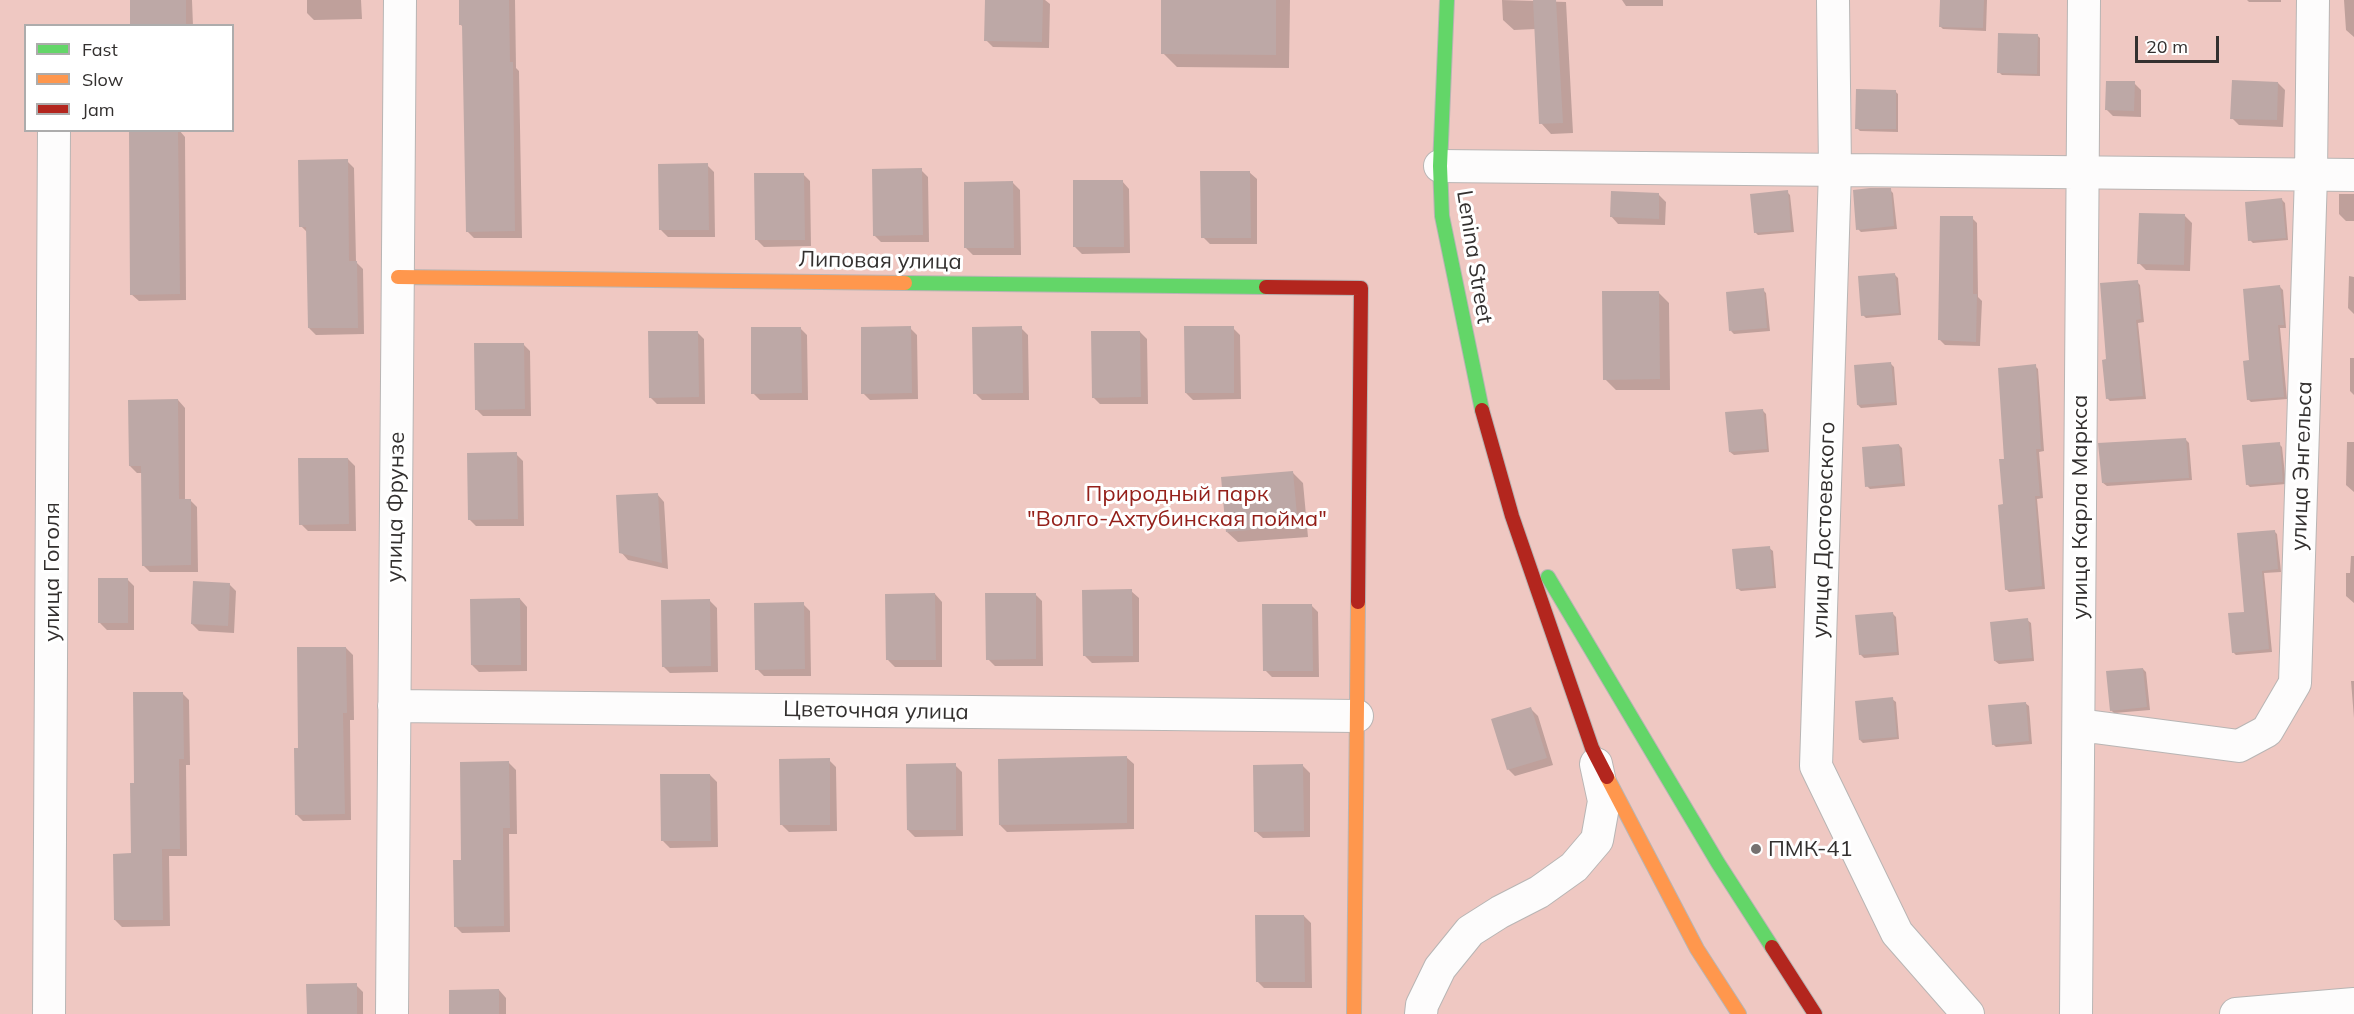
<!DOCTYPE html>
<html>
<head>
<meta charset="utf-8">
<style>
	body { margin:0 }
	#map { position:relative; width:2354px; height:1014px; overflow:hidden; background:#f0ebea; font-family:Mulish,sans-serif }
	canvas { display:block }
	.legend { position:absolute; left:24px; top:24px; width:210px; height:108px; box-sizing:border-box; background:#fff; border:2px solid #adacac; margin:0; padding:8px 10px; list-style:none; font-size:18px; color:#33302f }
	.legend li { display:flex; align-items:center; gap:12px; height:30px }
	.legend b { width:30px; border:2px solid #adacac }
	.scale { position:absolute; left:2135px; top:36px; width:84px; height:27px; box-sizing:border-box; border:3px solid #33302f; border-top:0; padding-left:8px; font-size:18px; line-height:21px; white-space:nowrap; color:#33302f; -webkit-text-stroke:4px #fff; paint-order:stroke }
</style>
</head>
<body>
<div id="map">
<canvas width="2354" height="1014"></canvas>
<ul class="legend">
<li><b style="height:8px;background:#63d668"></b>Fast</li>
<li><b style="height:8px;background:#ff974d"></b>Slow</li>
<li><b style="height:8px;background:#b3261e"></b>Jam</li>
</ul>
<div class="scale">20 m</div>
</div>
<script>
const ctx = document.querySelector('canvas').getContext('2d');
ctx.lineJoin = 'round';
function fill(path, color) { ctx.fillStyle = color; ctx.fill(path, 'evenodd'); }
function trace(path, color, width, dash) { ctx.strokeStyle = color; ctx.lineWidth = width; ctx.lineCap = dash ? 'butt' : 'round'; ctx.setLineDash(dash || []); ctx.stroke(path); }
function write(font, color, halo, rows, align = 'center') {
  ctx.font = font + ' Mulish,sans-serif'; ctx.lineWidth = 6; ctx.setLineDash([]); ctx.textBaseline = 'middle'; ctx.strokeStyle = halo; ctx.fillStyle = color; for (const [text, x, y, turn = 0] of rows) {
    ctx.save(); ctx.translate(x, y); ctx.rotate((+turn || 0) * Math.PI / 180); ctx.textAlign = isNaN(turn) ? turn : align; if (halo) ctx.strokeText(text, 0, 0); ctx.fillText(text, 0, 0); ctx.restore();
  }
}
const green = new Path2D(`
	M0,0h2354v1014h-2354zM26,26h206v104h-206z`);
const shadow = new Path2D(`
	M131,0h61l1,26h-61z
	M307,0h54l1,19 -48,1 -7,-7z
	M461,0h54l1,68 3,3 3,167h-48l-7,-7 -3,-203 -3,-3z
	M986,0h59l5,4 -1,44 -56,-1 -7,-7z
	M1163,0h127l-1,68 -112,-1 -14,-14z
	M1502,0l64,2 7,131 -22,1 -10,-11 -5,-94 -22,1 -11,-10z
	M1622,0h41v6h-37z
	M1941,0h46l-1,31 -43,-2 -3,-3z
	M2247,0h34v2h-32z
	M2344,0h10v37l-8,-7z
	M2037,35l3,3v38l-38,-1 -3,-3z
	M2134,83l7,7v27l-28,-1 -7,-7z
	M2278,83l7,7 -2,37 -44,-2 -7,-7z
	M1895,91l3,3v38l-38,-1 -3,-3z
	M130,130h49l6,7 1,163 -47,1 -8,-7z
	M347,161l7,7 2,94 7,7 1,65 -48,1 -7,-7 -1,-95 -7,-7z
	M707,165l7,7 1,65h-47l-7,-7z
	M921,170l7,7 1,65h-48l-7,-7z
	M1249,172l8,7v65h-47l-7,-7z
	M803,174l7,7 1,65 -47,1 -7,-7z
	M1122,181l7,8 1,64 -48,1 -7,-7z
	M1013,183l7,7 1,65h-48l-7,-7z
	M1890,190l3,3 4,36 -36,3 -3,-3z
	M1787,192l3,3 4,37 -36,3 -3,-3z
	M2339,194h15v27h-8l-7,-7z
	M1659,195l7,7 -1,23 -47,-1 -7,-8z
	M2282,200l3,3 3,37 -35,3 -3,-3z
	M2185,216l7,7 -2,48 -44,-1 -7,-7z
	M1972,218l5,5 1,74 4,4 -2,45 -35,-1 -5,-5z
	M1895,275l3,3 3,37 -35,3 -3,-3z
	M2349,276l5,1v37l-6,-6z
	M2137,282l3,3 4,37 -6,1 8,76 -36,2 -3,-3 1,-37z
	M2280,287l3,3 3,38h-6l7,71 -36,3 -3,-3 3,-38z
	M1763,290l3,3 4,38 -36,3 -3,-3z
	M1658,292l11,11 1,87h-54l-11,-11z
	M800,328l7,7 1,65h-48l-7,-7z
	M910,328l7,7 1,64 -48,1 -7,-7z
	M1021,328l7,7 1,65h-47l-7,-7z
	M1233,328l7,7 1,64 -48,1 -7,-7z
	M697,332l7,7 1,65h-48l-7,-7z
	M1140,332l7,7 1,65h-48l-7,-7z
	M523,344l7,7 1,65h-48l-7,-7z
	M2350,358h4v37l-4,-4z
	M1891,364l3,3 3,38 -36,3 -3,-3z
	M2035,366l3,3 6,82 -5,1 4,46 -6,1 8,90 -36,3 -3,-3v-129z
	M178,400l7,8v92h5l7,7 1,65h-48l-7,-7 -1,-92h-5l-7,-7z
	M1763,411l3,3 3,38 -35,3 -4,-3z
	M2185,439l4,4 3,37 -85,6 -4,-3z
	M2347,442h7v50l-8,-7z
	M2279,444l3,3 4,37 -36,3 -3,-3z
	M1899,445l3,3 3,38 -35,3 -3,-3z
	M516,454l7,7 1,65h-48l-7,-7z
	M348,459l7,7 1,65h-48l-7,-7z
	M1293,473l10,10 5,54 -70,5 -11,-10z
	M657,494l7,8 4,67 -40,-9 -7,-8z
	M2274,531l3,3 4,38 -17,1 8,79 -36,3 -3,-3z
	M1769,548l4,3 3,37 -35,3 -4,-3z
	M2351,556h3v47l-8,-7v-23h4z
	M127,579l7,7v44h-27l-7,-7z
	M229,584l7,7 -2,42 -35,-2 -7,-7z
	M1131,591l8,7v64l-47,1 -7,-7z
	M935,594l7,8v65h-47l-7,-7z
	M1035,594l7,7 1,65h-48l-7,-7z
	M520,599l7,8v64l-48,1 -7,-7z
	M710,601l7,7 1,64 -48,1 -7,-7z
	M803,604l7,7 1,65h-47l-7,-7z
	M1311,605l7,7 1,65h-47l-7,-7z
	M1893,614l3,3 3,38 -35,3 -4,-4z
	M2027,620l4,3 3,38 -35,3 -4,-3z
	M346,648l7,7 1,65h-4l1,100 -48,1 -7,-7 4,-65z
	M2143,669l3,3 4,38 -36,3 -3,-3z
	M2351,681h3v37z
	M182,693l7,7 1,65h-4l1,91h-18l1,70 -48,1 -7,-7 17,-65 4,-71z
	M1892,699l4,3 3,37 -36,4 -3,-3z
	M2025,703l4,3 3,38 -36,3 -3,-3z
	M1531,709l7,7 15,49 -38,11 -7,-7z
	M1126,757l8,7v65l-127,3 -7,-7z
	M829,760l7,7 1,64 -48,1 -7,-7z
	M509,763l7,7 1,64h-8l1,98 -48,1 -7,-7 7,-65z
	M955,765l7,7 1,64 -48,1 -7,-7z
	M1303,766l7,7v64l-47,1 -8,-7z
	M710,775l7,7 1,65 -48,1 -7,-7z
	M1304,916l7,7 1,65h-48l-7,-7z
	M356,985l7,7v22h-55z
	M499,990l7,8v16h-55z`);
const building = new Path2D(`
	M130,0h56v24l-56,2z
	M459,0h50l1,62h3l2,169 -49,1 -4,-207h-3z
	M985,0h58l-1,42 -58,-1z
	M1161,0h115v55l-115,-1z
	M1533,0h23l7,123 -24,1z
	M1940,0h44l-1,28 -44,-1z
	M1998,33l40,1 -1,40 -40,-1z
	M2232,80l46,2 -1,38 -47,-1z
	M2106,81h29l-1,30 -29,-1z
	M1856,89l40,1v39h-41z
	M129,130h49l2,164 -50,1z
	M348,159l1,102h8l1,67h-50l-2,-101h-7l-1,-67z
	M708,163l1,67h-50l-1,-66z
	M922,168l1,67 -50,1 -1,-67z
	M1200,171h50l1,67h-50z
	M754,173h50l1,67h-50z
	M1073,180h50l1,67h-51z
	M1013,181l1,67h-50v-66z
	M1870,188h21l3,38 -38,4 -3,-40z
	M1788,190l3,40 -37,3 -4,-39z
	M1611,191l48,2v26l-49,-2z
	M2282,198l4,40 -38,3 -3,-39z
	M2139,213l46,1 -1,51 -47,-1z
	M1940,216h33v78h4l-1,48 -38,-2z
	M1895,273l4,40 -38,3 -3,-40z
	M2138,280l3,39 -5,1 7,76 -37,3 -4,-39 4,-1 -6,-76z
	M2280,285l4,40h-6l6,72 -37,3 -4,-39 6,-1 -6,-71z
	M1764,288l3,40 -38,3 -3,-39z
	M1602,291h57l1,88 -57,1z
	M911,326l1,67 -51,1v-67z
	M1022,326l1,67 -50,1 -1,-67z
	M1184,326h50v67h-49z
	M751,327h50l1,66 -51,1z
	M648,331h50l1,66 -50,1z
	M1091,331h49l1,66 -49,1z
	M474,343h50l1,66 -50,1z
	M1891,362l4,40 -38,3 -3,-40z
	M2036,364l5,85h-5l4,47h-5l7,90 -37,4 -7,-85 5,-1 -4,-45h5l-6,-91z
	M178,399l1,100h12v66l-49,1 -1,-100h-12l-1,-66z
	M1763,409l4,40 -38,3 -4,-40z
	M2186,438l3,40 -87,5 -4,-40z
	M2280,442l3,40 -37,3 -4,-40z
	M1899,444l4,39 -38,4 -3,-40z
	M517,452l1,67 -50,1 -1,-67z
	M298,458h50l1,66 -50,1z
	M1293,471l5,55 -72,6 -5,-55z
	M658,493l4,70 -43,-10 -3,-58z
	M2275,530l3,39 -16,2 7,78 -37,4 -4,-40 16,-1 -7,-79z
	M1770,546l4,40 -38,3 -4,-40z
	M98,578h30v45h-30z
	M193,581l37,2 -2,43 -37,-2z
	M1132,589l1,67h-50l-1,-66z
	M935,593l1,67h-50l-1,-66z
	M985,593h51v66l-50,1z
	M520,598l1,67h-50l-1,-66z
	M710,599l1,67 -49,1 -1,-67z
	M804,602l1,67 -50,1 -1,-67z
	M1262,604h50l1,67h-50z
	M1893,612l4,40 -38,3 -4,-40z
	M2028,618l4,40 -38,3 -4,-39z
	M297,647h49l1,66h-4l2,101 -50,1 -1,-67h4z
	M2143,668l4,39 -37,4 -4,-40z
	M133,692h50l1,67h-5l1,90h-18l1,71h-49l-1,-66 18,-1 -1,-70h4z
	M1893,697l4,40 -38,3 -4,-39z
	M2026,702l3,39 -37,4 -4,-40z
	M1531,707l16,51 -40,12 -16,-51z
	M1127,756v67l-128,2 -1,-66z
	M830,758v67h-50l-1,-66z
	M509,761l1,67h-7l1,98 -50,1 -1,-67h8l-1,-98z
	M956,763v67h-49l-1,-66z
	M1303,764l1,67 -50,1 -1,-67z
	M660,774h50l1,67h-50z
	M1255,915h49l1,67h-49z
	M357,983v31h-50l-1,-30z
	M499,989v25h-50v-24z`);
const street = new Path2D(`
	M1833,0l2,170 -19,596 81,167 71,81
	M1440,166l914,9
	M394,706l963,10
	M2079,725l160,21 28,-15 28,-48 16,-508 2,-175
	M49,1014l5,-884
	M392,1014l8,-1014
	M1421,1014l1,-9 18,-37 30,-37 30,-19 39,-20 35,-25 23,-27 7,-39 -8,-37
	M2076,1014l8,-1014
	M2236,1014l118,-10`);
const fast = new Path2D(`
	M1447,0l-7,166 2,50 40,194
	M905,283l361,4
	M1548,577l170,286 54,84`);
const slow = new Path2D(`
	M398,277l507,6
	M1607,777l90,172 42,65
	M1354,1014l4,-412`);
const jam = new Path2D(`
	M1266,287l95,1 -3,314
	M1482,410l30,106 80,232 15,29
	M1772,947l43,67`);
const markers = [
	[1756,849,6,"#757170"]
];
const streetNames = [
	["Lenina Street",1474,257,81],
	["Липовая улица",880,261,1],
	["улица Энгельса",2302,466,-88],
	["улица Фрунзе",396,507,-89],
	["улица Карла Маркса",2080,507,-90],
	["улица Достоевского",1824,530,-88],
	["улица Гоголя",52,572,-90],
	["Цветочная улица",876,711,1]
];
const parkNames = [
	["Природный парк",1177,494],
	["\"Волго-Ахтубинская пойма\"",1177,519]
];
const poiNames = [
	["ПМК-41",1768,849]
];
fill(green, '#efc8c2');
fill(shadow, '#0003');
fill(building, '#bda8a6');
trace(street, '#b8b5b4', 34);
trace(fast, '#b8b5b4', 16);
trace(slow, '#b8b5b4', 16);
trace(jam, '#b8b5b4', 16);
trace(street, '#fdfcfc', 32);
trace(fast, '#63d668', 14);
trace(slow, '#ff974d', 14);
trace(jam, '#b3261e', 14);
for (const [x, y, r, color] of markers) { const dot = new Path2D(); dot.arc(x, y, r, 0, 2 * Math.PI); ctx.fillStyle = color; ctx.fill(dot); trace(dot, '#fff', 2); }
write('22px', '#33302f', '#fff', streetNames);
write('22px', '#94201a', '#fff', parkNames);
write('22px', '#33302f', '#fff', poiNames, 'left');
</script>
</body>
</html>
